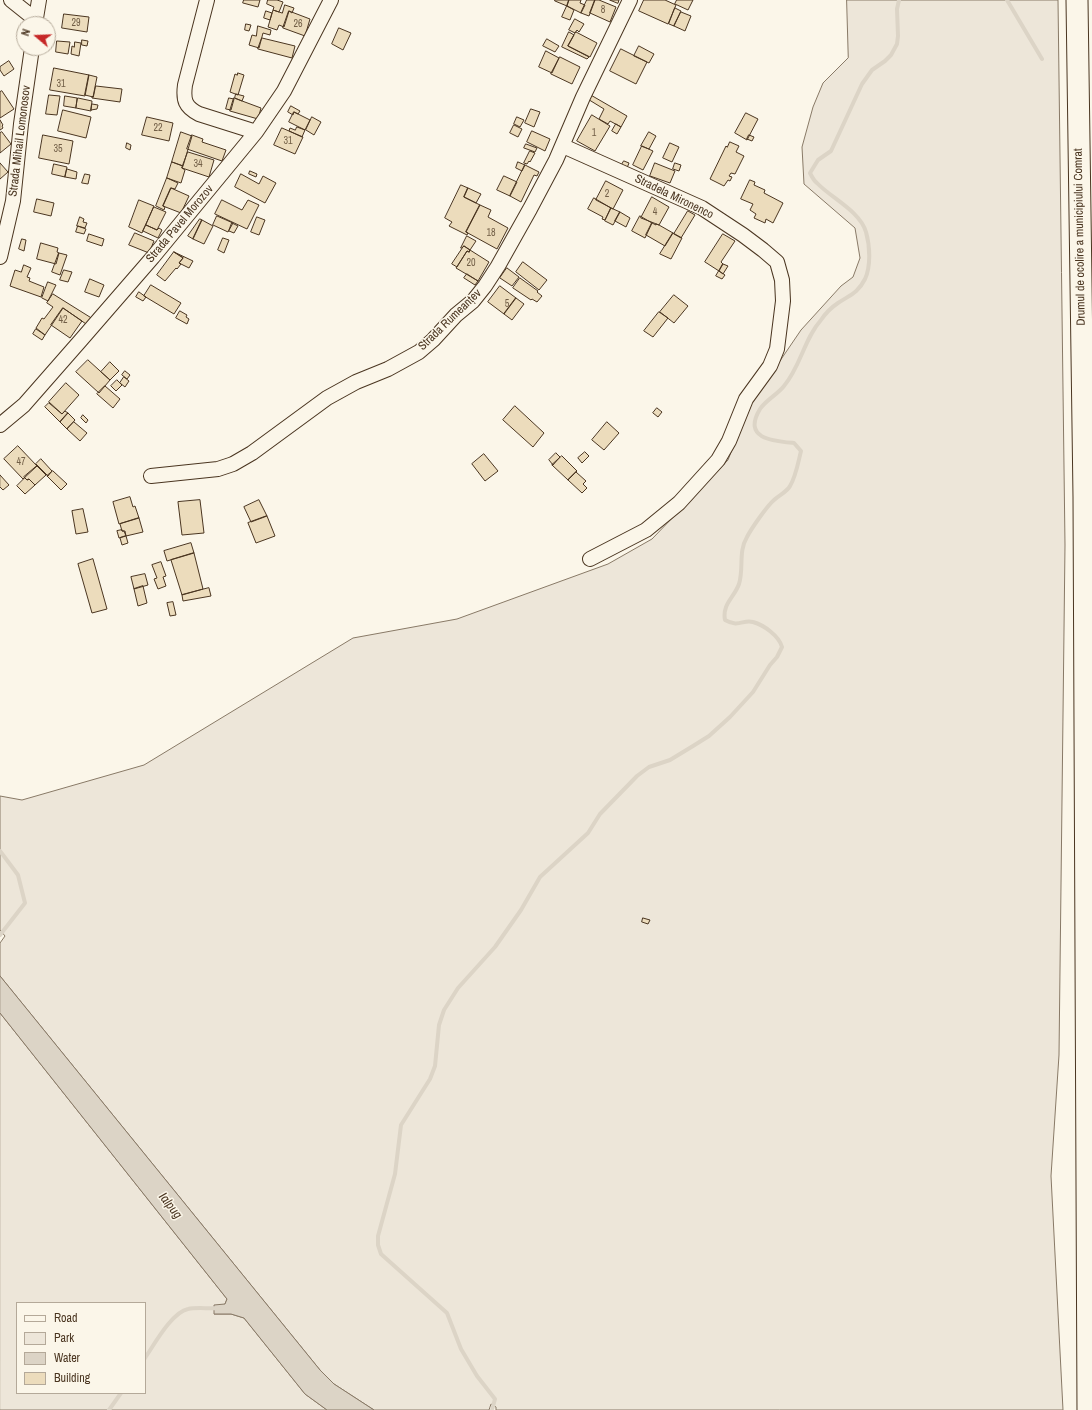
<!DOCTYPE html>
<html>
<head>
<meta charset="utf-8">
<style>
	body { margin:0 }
	#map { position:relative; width:1092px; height:1410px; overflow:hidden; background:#fbf6e9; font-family:"Archivo Narrow",sans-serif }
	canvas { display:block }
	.legend { position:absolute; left:16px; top:1302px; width:130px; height:92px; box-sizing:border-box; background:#fbf6e9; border:1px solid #b4a999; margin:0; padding:5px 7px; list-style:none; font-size:12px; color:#4a3520 }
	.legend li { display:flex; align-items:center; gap:8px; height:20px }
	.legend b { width:20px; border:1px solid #b4a999 }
	.north { position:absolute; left:16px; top:16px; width:40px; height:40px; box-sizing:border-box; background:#fbf6e9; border:1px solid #b4a999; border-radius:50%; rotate:289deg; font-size:11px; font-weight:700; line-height:16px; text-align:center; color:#4a3520 }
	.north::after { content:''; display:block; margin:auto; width:14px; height:18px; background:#c62828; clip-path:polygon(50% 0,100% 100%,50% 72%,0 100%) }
</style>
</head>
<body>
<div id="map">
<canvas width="1092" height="1410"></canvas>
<ul class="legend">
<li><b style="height:5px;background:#fbf6e9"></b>Road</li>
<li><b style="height:11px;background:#ede6d9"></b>Park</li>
<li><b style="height:11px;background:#dcd4c6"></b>Water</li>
<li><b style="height:11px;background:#ecdcbc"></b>Building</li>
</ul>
<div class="north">N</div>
</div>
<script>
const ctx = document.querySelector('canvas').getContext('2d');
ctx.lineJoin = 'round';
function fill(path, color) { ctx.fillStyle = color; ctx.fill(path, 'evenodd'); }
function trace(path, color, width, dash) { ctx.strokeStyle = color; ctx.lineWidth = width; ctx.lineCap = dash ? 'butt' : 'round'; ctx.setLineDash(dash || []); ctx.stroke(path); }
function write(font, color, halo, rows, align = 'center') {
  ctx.font = font + ' "Archivo Narrow",sans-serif'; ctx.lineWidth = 3; ctx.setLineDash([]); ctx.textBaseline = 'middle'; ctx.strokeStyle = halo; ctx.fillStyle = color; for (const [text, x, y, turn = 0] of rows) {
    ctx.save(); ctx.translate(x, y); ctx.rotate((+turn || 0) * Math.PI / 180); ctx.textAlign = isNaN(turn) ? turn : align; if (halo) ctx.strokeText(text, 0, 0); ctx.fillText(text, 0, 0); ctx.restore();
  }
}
const green = new Path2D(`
	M847,0h211l7,545 -6,510 -8,121 12,234h-567v-3l-5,-3 -2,6h-115l-40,-26 -14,-14 -320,-394v-33l5,-7 -5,-6v-134l22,4 122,-35 209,-127 104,-19 151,-55 44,-25 76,-79 20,-52 21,-31 32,-47 40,-44 12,-9 7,-19 -5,-30 -51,-44 -2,-37 11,-40 10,-24 25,-25z
	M0,1013l227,286 -2,5 -11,10h17l13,4 61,76 22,16h-327zM17,1303h128v90h-128z`);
const water = new Path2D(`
	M0,976l320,394 14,14 40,26h-47l-22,-16 -61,-76 -13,-4h-17v-9l11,-1 2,-5 -227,-286z`);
const stream = new Path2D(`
	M1007,0l35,59
	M0,851l18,24 7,28 -25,32
	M145,1358c9,-13 27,-46 43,-49 9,-2 21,0 31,-1
	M109,1410l12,-17
	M492,1410l3,-11 -18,-23 -16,-27 -14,-36 -66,-59 -3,-9v-9l17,-62 6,-49 29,-46 5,-13 4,-41 5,-15 14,-22 37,-41 26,-37 19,-33 48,-44 12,-19 37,-38 12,-9 21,-7 23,-14 16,-10 21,-19 23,-25 17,-27 7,-8 5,-10c-3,-11 -18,-22 -29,-25 -10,-3 -14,6 -28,-2 -3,-16 9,-22 14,-36 5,-16 -1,-32 8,-47 4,-8 20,-31 27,-37 5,-5 13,-8 16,-14 6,-10 8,-23 11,-35l-7,-8c-21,-2 -52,-4 -34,-34 6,-9 18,-15 24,-23 17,-20 20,-47 37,-66 4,-6 11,-13 17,-17 12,-8 20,-10 27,-24 6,-13 5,-33 1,-47 -6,-21 -35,-34 -49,-49 -3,-2 -5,-6 -7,-10l8,-13 13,-9 31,-67 10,-14 13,-9 6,-6 6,-11 1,-8 -1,-27 2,-9`);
const building = new Path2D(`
	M244,0h16l-2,7 -15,-4z
	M268,0h9l6,2 -4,10 -6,-2 1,-3 -7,-3z
	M555,0h14l-2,6 -12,-5z
	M569,0h12l-1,3 5,2 -4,8 -14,-7z
	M587,0h8l-6,16 -8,-3z
	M595,0h4l17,7 -6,15 -20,-9z
	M610,0h9l-1,3z
	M644,0h21l11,5 -8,19 -29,-13z
	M677,0h16l-5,10 -13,-6z
	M285,5l9,3 -2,5 -3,-2 -5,16 -5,-2 -2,5 -9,-3 5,-17 9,3z
	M567,6l7,4 -4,10 -8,-3z
	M675,8l6,3 -7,15 -5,-2z
	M266,11l6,2 -2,7 -6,-2z
	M289,11l21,8 -5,17 -22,-8z
	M681,12l10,4 -6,15 -11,-5z
	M64,14l25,3 -2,15 -25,-4z
	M575,19l9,5 -5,8 -2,-2 -2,3 -6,-3z
	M246,24l5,1 -2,6 -4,-1z
	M258,26l13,4 -1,5 -7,-2 -4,15 -10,-3 3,-10 4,1z
	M339,28l12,5 -8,17 -11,-6z
	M569,32l5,3 -6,11 21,11 -2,2 -25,-12z
	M576,32l21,11 -7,14 -22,-11z
	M262,38l33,8 -3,12 -34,-9z
	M547,39l12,7 -4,6 -12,-6z
	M82,40l6,1 -1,5 -5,-1z
	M57,41l13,1 -2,12 -12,-2z
	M75,42l6,1 -2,13 -8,-2 1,-8 2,1z
	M639,46l15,8 -5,9 -15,-7z
	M621,49l26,13 -11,22 -26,-13z
	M546,51l13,7 -7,15 -13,-6z
	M560,57l20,10 -8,17 -21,-10z
	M9,61l5,8 -10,7 -4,-6v-3z
	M54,68l35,7 -4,21 -35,-6z
	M238,73l6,2 -6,20 -8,-3 5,-18 2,1z
	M89,75l8,2 -4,20 -8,-2z
	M96,86l26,3 -2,13 -28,-4v-2l1,1z
	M2,91l12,18 -14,9v-26z
	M236,94l8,2 -2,5 -7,-3z
	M589,94l38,22 -6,11 -11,-6 -2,3 -9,-5 5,-10 -18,-11z
	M49,95l11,1 -3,19 -11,-1z
	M65,96l12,2 -1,10 -12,-2z
	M78,98l14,3 -1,10 -15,-3z
	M229,98l5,1 -3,11 -5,-1z
	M234,98l27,10 -3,11 -28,-8z
	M92,104l6,1 -1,4 -6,1z
	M291,106l9,5 -2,3 -4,-2 -1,3 -5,-3z
	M531,109l9,3 -6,15 -9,-4z
	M63,110l28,7 -5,21 -28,-7z
	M294,112l16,8 -5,10 -16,-8z
	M746,113l12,6 -11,21 -12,-7z
	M592,115l18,11 -15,25 -18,-10z
	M147,117l26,6 -4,18 -27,-6z
	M312,117l9,5 -7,13 -8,-5z
	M517,117l7,3 -4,7 -6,-3z
	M0,120l3,5 -1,1 1,2 -3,2z
	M616,124l5,3 -4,7 -5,-3z
	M514,125l8,4 -4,8 -8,-4z
	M297,127l8,3 -3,7 -13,-6 1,-3 5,2z
	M282,128l21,9 -8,17 -21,-9z
	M532,131l18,8 -5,12 -18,-9z
	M2,132l9,12 -11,9v-20z
	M181,132l11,4 -9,30 -11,-4z
	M649,132l7,4 -7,13 -8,-3z
	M43,135l30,6 -4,23 -30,-6z
	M192,135l11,4 -1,3 24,8 -4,11 -35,-12z
	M749,135l5,2 -2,4 -5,-2z
	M730,142l9,4 -3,6 8,4 -9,18 -4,-1 -2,3 3,1 -2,4 -2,-1 -4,6 -14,-7 16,-33 1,1z
	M127,143l4,2 -1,5 -4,-2z
	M670,143l9,4 -7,15 -9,-4z
	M526,144l11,4 -2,4 -11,-4z
	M642,146l11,5 -10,19 -10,-5z
	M530,151l5,2 -5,9 -1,-1 -2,3 -3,-1z
	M188,152l26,8 -5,17 -27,-9z
	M624,161l5,2 -2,5 -6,-2z
	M172,162l11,4 -1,2 3,2 -4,13 -14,-5z
	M518,162l7,3 -3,6 -6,-3z
	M0,163l8,9 -8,7z
	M655,163l20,8 -5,12 -20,-7z
	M675,163l6,2 -2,6 -6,-2z
	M54,164l13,3 -2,10 -13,-3z
	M525,165l14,7 -2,4 -3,-1 -13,27 -11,-6z
	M67,169l10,3 -1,7 -11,-2z
	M250,171l7,3 -1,3 -7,-3z
	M85,174l5,1 -2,9 -6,-1z
	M241,174l18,10 4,-8 13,7 -11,20 -30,-16z
	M504,176l13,6 -7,14 -13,-6z
	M167,178l11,5 -3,6 -4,-1 -8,18 2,1 -1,3 -8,-4z
	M750,180l5,2 -1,3 11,5 -1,3 19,10 -10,20 -7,-4 -1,4 -11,-5 2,-4 -6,-4 3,-6 -12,-5z
	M606,181l17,9 -10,19 -17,-9z
	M461,185l7,3 -4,9 16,8 -14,27 2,1 -1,2 -18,-9 3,-4 -7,-4z
	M171,188l18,8 -8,17 -18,-7z
	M468,188l13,6 -5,9 -12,-6z
	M652,197l17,10 -10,18 -18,-7z
	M594,198l17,10 -6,12 -3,-1 1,-2 -15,-8z
	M37,199l17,4 -3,13 -17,-4z
	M139,200l15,6 -12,27 -13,-6z
	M222,200l20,10 6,-10 11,5 -12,24 -32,-15z
	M480,205l11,5 -3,7 20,11 -11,21 -31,-17z
	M154,207l12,5 -9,18 -11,-5z
	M611,208l9,4 -7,13 -8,-4z
	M688,211l7,4 -14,23 -7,-4z
	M620,212l10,6 -4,9 -11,-6z
	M217,216l16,7 -5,9 -15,-7z
	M640,216l12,7 -7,15 -13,-7z
	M80,217l4,2 -1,3 4,1 -2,5 -8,-2z
	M257,217l8,3 -6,15 -8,-3z
	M200,219l2,1 -9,19 -5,-3z
	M202,220l11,6 -9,18 -11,-5z
	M232,223l6,3 -4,7 -5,-2z
	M652,223l4,2v-1l3,1 14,8 -8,13 -19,-11z
	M146,225l11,5 2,-2 3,2 -4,8 -15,-7z
	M78,226l8,3 -2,5 -8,-2z
	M135,233l19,8 -5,12 -20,-8z
	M673,233l9,5 -11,21 -11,-5z
	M89,234l15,5 -2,7 -15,-5z
	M723,234l12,7 -14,21 2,2 -4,7 -14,-9z
	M467,236l9,5 -6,9 -6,-4 -2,2h-1z
	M223,238l6,2 -5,13 -6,-3z
	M22,239l4,1 -2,11 -5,-2z
	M41,243l17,5 -1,4 2,1 -3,11 -19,-5z
	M464,246l6,4 -1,2 -2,-1 -10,16 -5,-3z
	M470,250l19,12 -11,19 -22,-13 11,-17 2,1z
	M174,252l9,6 -4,5 2,1 -4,5 -1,-1 -11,13 -8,-6z
	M174,252l19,9 -4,7 -10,-5 4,-5z
	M59,253l8,2 -7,20 -8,-3z
	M523,262l24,18 -8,10 -23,-18z
	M723,264l5,2 -5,8 -4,-3z
	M24,265l7,3 -4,9 3,1 -1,3 15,6 -3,10 -31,-11 5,-16 6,2z
	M507,268l12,9 -7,9 -12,-8z
	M64,270l8,2 -4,10 -8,-2z
	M719,271l6,4 -3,4 -6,-3z
	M467,274l11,7 -3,4 -11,-7z
	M520,278l18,13 -1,1 5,4 -5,6 -5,-3 -1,1 -18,-12z
	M90,279l14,6 -5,12 -14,-5z
	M48,282l8,3 -8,16 -6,-3z
	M151,285l30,18 -7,11 -30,-18z
	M500,286l16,12 -12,16 -16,-12z
	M139,292l7,5 -3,4 -7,-4z
	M53,294l40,25 -4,7 -26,-18 -18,27 -9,-7 6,-10 2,1 9,-12 -6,-4z
	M674,295l14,11 -14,17 -14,-11z
	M516,298l8,6 -12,16 -8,-6z
	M63,308l19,13 -12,17 -19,-13z
	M180,311l7,4 -1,2 3,2 -2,5 -11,-6z
	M659,312l9,6 -15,19 -9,-6z
	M36,329l9,6 -3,5 -9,-6z
	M88,360l22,20 -11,13 -23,-21z
	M110,362l9,9 -9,9 -9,-8z
	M125,371l5,4 -3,4 -5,-4z
	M124,377l5,4 -4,6 -5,-4z
	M117,380l5,5 -6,6 -5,-5z
	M66,383l13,12 -17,19 -13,-12z
	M105,386l15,13 -7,9 -16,-14z
	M49,403l13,11 3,-3 3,2 -8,9 -15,-15z
	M515,406l29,27 -11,14 -30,-27z
	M657,408l5,4 -4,5 -5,-4z
	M68,413l7,7 -8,9 -7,-7z
	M83,415l5,5 -2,3 -5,-5z
	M74,422l13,11 -7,8 -13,-12z
	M607,422l12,11 -15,17 -12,-10z
	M18,446l19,20 -14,13 -19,-20z
	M585,452l4,4 -7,7 -4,-5z
	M556,453l4,4 -7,8 -4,-5z
	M484,454l14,17 -13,10 -13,-17z
	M562,456l15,15 -9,9 -16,-15z
	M41,459l11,12 -4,5 -12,-12z
	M37,466l9,9 -11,10 -6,-6 -2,1 -3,-3z
	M53,471l14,13 -6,6 -14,-14z
	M576,472l10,9 -3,3 4,4 -5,5 -14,-13z
	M0,475l9,10 -6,5 -3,-3z
	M25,478l2,2 2,-1 6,6 -10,9 -8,-8z
	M130,497l3,10 2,-1 4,12 -20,6 -6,-22z
	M200,500l4,33 -22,2 -4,-33z
	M259,500l8,16 -16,6 -7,-15z
	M83,509l5,23 -12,2 -4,-23z
	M267,516l8,20 -19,7 -8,-20z
	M139,518l4,14 -17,4 -1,-5h-3l-2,-7z
	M122,530v1h2l2,5 -7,2 -2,-7z
	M126,536l2,7 -6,2 -2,-7z
	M191,543l3,10 -27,8 -3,-10z
	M194,553l9,36 -21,6 -11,-35z
	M93,559l14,50 -15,4 -14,-49z
	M161,562l5,14 -3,1 3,9 -8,3 -4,-10 3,-1 -5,-13z
	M145,574l3,11 -14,4 -3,-12z
	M143,586l4,17 -9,3 -4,-17z
	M209,588l2,8 -28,5 -1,-6z
	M173,602l3,13 -6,1 -3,-13z
	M643,918l7,2 -2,4 -6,-2z`);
const minor = new Path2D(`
	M11,0l25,20
	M207,0l-22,85c-2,15 0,22 14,29l57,18
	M35,24l4,-24
	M563,146l139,62 41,27 20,15 14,12 5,18 1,21 -6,48 -7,17 -24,33 -17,42 -11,19 -39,43 -33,27 -56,29
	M0,257l13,-56 8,-77 11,-76
	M0,425l24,-20 57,-65 72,-83 103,-125 28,-41 47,-91
	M151,476l67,-7 15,-5 19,-11 75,-55 29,-16 32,-13 31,-17 14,-12 23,-25 17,-14 12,-15 13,-20 32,-57 26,-49 27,-63 47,-97`);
const highway = new Path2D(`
	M1077,0l7,497 4,913`);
const numberNames = [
	["8",603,10],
	["29",76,23],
	["26",298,24],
	["31",61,84],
	["22",158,128],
	["1",594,133],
	["31",288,141],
	["35",58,149],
	["34",198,164],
	["2",607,194],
	["4",655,212],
	["18",491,233],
	["20",471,263],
	["5",507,304],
	["42",63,320],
	["47",21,462]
];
const streetNames = [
	["Strada Mihail Lomonosov",20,141,-83],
	["Stradela Mironenco",674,197,26],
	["Strada Pavel Morozov",180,224,-50],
	["Drumul de ocolire a municipiului Comrat",1080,237,-91],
	["Strada Rumeanțev",450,320,-44]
];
const waterNames = [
	["Ialpug",170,1206,52]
];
fill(green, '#ede6d9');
trace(green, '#887966', 1);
fill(water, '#dcd4c6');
trace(water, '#887966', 1);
trace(stream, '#dcd4c6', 4);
fill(building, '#ecdcbc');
trace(building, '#4a3520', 1);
trace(minor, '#4a3520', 16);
trace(highway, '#4a3520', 23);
trace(minor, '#fbf6e9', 14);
trace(highway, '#fbf6e9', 21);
write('10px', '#725f47', null, numberNames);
write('12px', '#4a3520', '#fbf6e9', streetNames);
write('italic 13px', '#4a3520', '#fbf6e9', waterNames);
</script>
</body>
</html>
